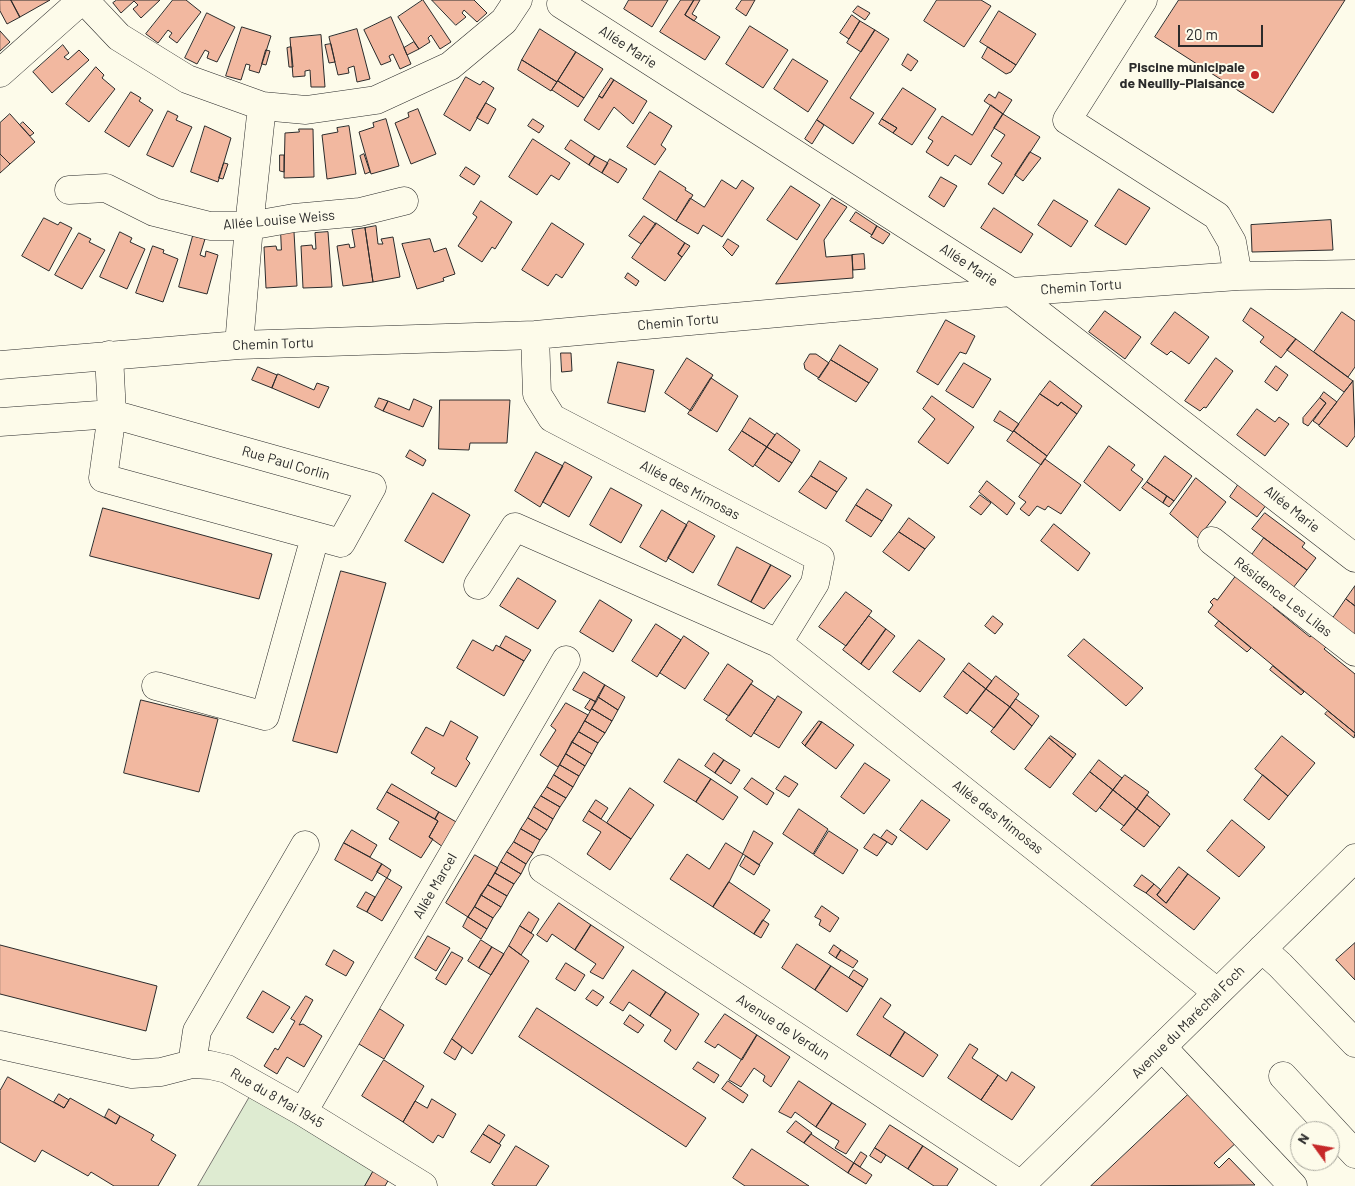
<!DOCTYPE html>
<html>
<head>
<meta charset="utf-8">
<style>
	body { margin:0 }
	#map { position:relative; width:1355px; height:1186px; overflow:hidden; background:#fdfbea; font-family:Barlow,sans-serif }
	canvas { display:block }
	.north { position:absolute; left:1290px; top:1121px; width:50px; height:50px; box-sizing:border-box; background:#fdfbea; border:1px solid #a9a89e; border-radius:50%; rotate:302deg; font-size:14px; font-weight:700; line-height:20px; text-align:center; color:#2b2b2b }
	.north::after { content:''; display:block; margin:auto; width:18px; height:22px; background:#c62828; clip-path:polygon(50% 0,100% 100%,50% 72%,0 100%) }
	.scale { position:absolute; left:1178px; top:25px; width:85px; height:22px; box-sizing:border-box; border:2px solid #2b2b2b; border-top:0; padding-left:6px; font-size:15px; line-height:18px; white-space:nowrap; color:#2b2b2b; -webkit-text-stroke:4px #fdfbea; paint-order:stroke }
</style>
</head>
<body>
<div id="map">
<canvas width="1355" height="1186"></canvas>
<div class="north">N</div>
<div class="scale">20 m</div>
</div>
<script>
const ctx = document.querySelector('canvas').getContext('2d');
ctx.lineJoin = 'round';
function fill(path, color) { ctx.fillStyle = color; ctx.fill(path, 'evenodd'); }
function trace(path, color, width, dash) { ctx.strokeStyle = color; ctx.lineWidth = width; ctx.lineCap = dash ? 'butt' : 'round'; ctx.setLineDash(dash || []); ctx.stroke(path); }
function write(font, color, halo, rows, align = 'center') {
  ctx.font = font + ' Barlow,sans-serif'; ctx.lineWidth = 4; ctx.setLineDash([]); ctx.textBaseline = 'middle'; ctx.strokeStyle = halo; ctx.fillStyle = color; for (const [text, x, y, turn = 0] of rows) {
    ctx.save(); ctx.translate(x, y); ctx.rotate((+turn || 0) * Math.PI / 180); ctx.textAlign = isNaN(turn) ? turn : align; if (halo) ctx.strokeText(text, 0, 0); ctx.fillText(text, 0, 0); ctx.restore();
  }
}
const green = new Path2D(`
	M252,1093l122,77 -9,16h-167z`);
const building = new Path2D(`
	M0,0h11l9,17 -13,7 -7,-13z
	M11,0h39l-30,17z
	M117,0h43l-19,18 -8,-9 5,-4 -4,-4 -13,12 -8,-10z
	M173,0h13l15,12 -24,31 -8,-6 3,-4 -4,-3 -10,13 -12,-9z
	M423,0l28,42 -11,7 -9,-14 -3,3 2,4 -11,7 -21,-32z
	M432,0h42l13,13 -10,9 -13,-12 -2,3 4,4 -10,8z
	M629,0h39l-16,27 -28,-18z
	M681,0h13l-9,15 35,22 -15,23 -45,-28z
	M694,0h6l-8,14 5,3 -3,4 -9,-6z
	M742,0h13l-9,16 -10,-7z
	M937,0h44l10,6 -27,41 -40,-26z
	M1179,0h166l-72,113 -118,-76z
	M858,6l12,7 -5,7 -12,-8z
	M999,11l37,23 -20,31 -36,-23z
	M207,13l28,14 -18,35 -10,-4 2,-6 -4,-2 -8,14 -12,-6z
	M852,15l8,6 -11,18 -9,-6z
	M391,17l20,47 -11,5 -7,-15 -4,2 2,5 -10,4 -17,-35z
	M860,21l15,9 -14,22 -14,-9z
	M750,26l38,24 -25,38 -37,-24z
	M242,27l29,9 -12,37 -10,-3 1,-5 -4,-1 -5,16 -15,-4z
	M357,29l13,50 -13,3 -3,-16 -6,2 1,5 -11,2 -9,-38z
	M540,29l36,23 -19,30 -35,-22z
	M875,30l14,9 -39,59 24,15 -21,31 -36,-24z
	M0,31l10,11 -10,9z
	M321,35l4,52h-14l-1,-17 -5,1v5l-12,1 -3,-39z
	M414,42l5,7 -12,6 -3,-7z
	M331,44l4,18 -6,1 -4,-18z
	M63,45l6,8 -5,4 4,3 11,-10 10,10 -37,33 -19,-21z
	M291,47l2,20h-4l-2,-19z
	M988,47l28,18 -5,7 -5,2 -24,-16z
	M266,50l4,1 -4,14 -4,-1z
	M576,52l27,17 -19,29 -26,-17z
	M908,54l10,7 -7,10 -9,-6z
	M793,59l35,22 -20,31 -34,-23z
	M522,60l35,22 -6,9 -33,-21z
	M96,67l8,8 -2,3 13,11 -26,33 -23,-18z
	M466,77l14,8 3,-4 11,7 -24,43 -26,-16z
	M611,78l3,2 -12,18 -3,-2z
	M614,80l33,21 -14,23 -19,-17 -15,23 -15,-10 15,-24 3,2z
	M558,81l26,17 -6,9 -26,-17z
	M903,88l33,21 -24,36 -19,-12 4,-5 -15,-9z
	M131,92l10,6 -2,3 14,9 -24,37 -24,-15z
	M999,92l13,8 -9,14 -19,-13 5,-7 6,4z
	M486,103l10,6 -8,15 -11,-6z
	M991,105l12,9 -32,51 -16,-10 -7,11 -22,-14 7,-11 -5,-3 14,-22 30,19z
	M418,109l18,45 -25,10 -16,-41 14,-6 -1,-4z
	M168,111l10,5 -2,4 16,7 -19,40 -26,-12z
	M650,112l22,14 -11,19 5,4 -11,16 -28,-18z
	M10,114l25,28 -25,22 -10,-10v-31z
	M1003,114l37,23 -37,57 -15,-10 14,-21 -11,-7 14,-21 -11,-7z
	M386,119l13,47 -28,8 -12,-42 15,-5 -1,-4z
	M533,119l11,7 -5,7 -11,-7z
	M882,119l15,9 -4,5 -14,-9z
	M817,120l7,5 -12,19 -7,-5z
	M23,122l11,11 -4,3 -10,-11z
	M205,126l26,12 -13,44 -27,-10z
	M349,126l7,48 -29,5 -5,-44 16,-3 -1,-4z
	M299,129h14l1,48 -30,1 1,-45 14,-1z
	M533,139l37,24 -11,17 -8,-5 -14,20 -28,-18z
	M571,140l24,16 -6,9 -24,-16z
	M1030,152l11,6 -18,23 -8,-6z
	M0,154l10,10 -10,9z
	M364,154l6,18 -5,2 -5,-18z
	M280,155h4v17l-4,-1z
	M595,156l13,7 -6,10 -13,-8z
	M610,159l17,10 -9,14 -16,-10z
	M224,163l4,1 -5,15 -4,-1z
	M466,167l14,9 -6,9 -14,-9z
	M660,171l26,17 -1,2 8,5 -17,26 -33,-22z
	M941,177l16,9 -13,21 -15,-10z
	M722,180l14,9 6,-9 12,8 -32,49 -19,-12 -5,9 -22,-13 14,-23 14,9z
	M791,186l29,19 -23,35 -30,-20z
	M1119,189l31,19 -24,37 -31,-19z
	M832,198l15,9 -23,33 2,17 26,-2 1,23 -77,6z
	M1054,200l34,21 -17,26 -33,-22z
	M481,201l31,21 -17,27 -3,-2 -10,15 -24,-16 19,-29 -4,-3z
	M994,208l39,26 -12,19 -40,-25z
	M856,212l21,14 -5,9 -22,-14z
	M644,216l12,8 -15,20 -12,-8z
	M44,218l14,7 2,-3 12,6 -23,43 -27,-15z
	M1331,220l2,30 -81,2 -1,-27z
	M552,223l32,21 -22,34 -6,-4 -8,12 -26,-16z
	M656,223l29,20 -7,11 4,3 -17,24 -33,-23z
	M376,226l2,18h5l-2,-5 12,-2 7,40 -27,5 -8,-54z
	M877,226l13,8 -7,10 -12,-7z
	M365,228l8,54 -30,4 -6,-40 12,-2 1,4 5,-1 -3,-17z
	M120,232l12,6 -2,4 15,7 -18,40 -27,-12z
	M281,232h13l3,54 -31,2 -2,-41 12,-1 1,4h4z
	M328,232l4,55 -29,1 -2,-42 11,-1 1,4h3l-1,-16z
	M79,233l12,6 -2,3 16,8 -23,39 -27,-14z
	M193,236l12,3 -5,16 5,2 1,-6 12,4 -11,39 -28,-7z
	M430,239l4,13 12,-4 9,26 -12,4 1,3 -27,8 -15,-45z
	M728,239l11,7 -7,10 -9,-9z
	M685,243l5,3 -8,11 -4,-3z
	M153,246l11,4 -1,3 15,6 -15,43 -27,-9z
	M864,254l1,15 -12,1 -1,-15z
	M628,273l11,8 -3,5 -11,-8z
	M1251,308l45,31 -15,19 -21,-16 4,-5 -21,-16z
	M1105,311l36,26 -16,22 -36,-27z
	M1175,312l34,25 -20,27 -18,-13 -4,4 -16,-11z
	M1342,312l13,9v46l-7,10 -34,-25z
	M946,320l29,16 -9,18 -6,-2 -22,33 -21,-13z
	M1296,339l57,42 -9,11 -57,-42z
	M840,345l38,24 -9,14 -38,-23z
	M561,353h10l1,18 -10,1z
	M810,354h6l13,9 -10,15 -14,-9 -1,-5z
	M687,358l26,17 -22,36 -26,-18z
	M1216,358l17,13 -27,37 -2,-1 -4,4 -15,-10z
	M831,360l38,23 -13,19 -38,-23z
	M618,362l36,8 -9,42 -37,-9z
	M964,363l27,16 -18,29 -27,-17z
	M1276,366l12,9 -11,16 -12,-9z
	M258,367l19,8 -5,13 -20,-8z
	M278,374l36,16 3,-7 12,4 -10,21 -47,-20z
	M711,378l27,18 -21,36 -29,-18z
	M1050,381l32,25 -5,8 -16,-12 -3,4 -18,-12z
	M1353,381l2,55 -8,11 -28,-21z
	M1324,392l13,10 -18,23 -6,-4 13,-18 -6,-5z
	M1040,394l18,12 3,-4 16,12 -30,42 -33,-25z
	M932,396l42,31 -26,37 -30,-22 17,-23 -12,-10z
	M379,398l9,3 -5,10 -8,-4z
	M1320,398l6,5 -18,23 -5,-3v-5z
	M414,399l18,8 -9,20 -40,-16 5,-10 21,9z
	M440,400h70l-3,43h-37l-1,7 -30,-1z
	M1257,409l18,13 4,-5 10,7 -24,32 -28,-21z
	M1000,411l19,13 -6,8 -19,-11z
	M750,418l25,17 -8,12 -25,-16z
	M742,431l25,16 -14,20 -24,-17z
	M1014,431l33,25 -6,9 -34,-24z
	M777,433l23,17 -8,13 -25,-16z
	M1109,446l26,19 -4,5 12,9 -23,32 -36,-29z
	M767,447l25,16 -13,19 -24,-17z
	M410,450l16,10 -3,6 -17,-9z
	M536,452l27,14 -23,41 -25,-16z
	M1165,456l27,20 -18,25 -27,-19z
	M1045,459l36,26 -20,29 -13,-8 -3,4 -8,-4 -8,10 -9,-7 6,-7 -7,-5z
	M820,461l27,17 -10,14 -26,-16z
	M565,462l27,15 -23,40 -26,-15z
	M811,476l26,16 -11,17 -27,-17z
	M1196,478l30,24 -28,36 -28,-24z
	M987,481l28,22 -8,12 -28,-23z
	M1147,482l20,14 -4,7 -21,-15z
	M1240,482l27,22 -10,13 -27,-20z
	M611,488l31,17 -21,38 -31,-18z
	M867,489l25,16 -10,16 -26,-16z
	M433,493l37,22 -27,48 -38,-22z
	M980,495l11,8 -10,12 -11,-8z
	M1167,496l7,5 -5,6 -6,-4z
	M856,505l26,16 -11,16 -25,-16z
	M103,508l169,46 -13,45 -169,-43z
	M662,510l25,15 -21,37 -26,-15z
	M1265,513l40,30 -3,4 14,11 -9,12 -55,-41z
	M909,518l26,19 -10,12 -26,-17z
	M689,521l26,15 -22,37 -25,-15z
	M1054,524l36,29 -12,18 -37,-30z
	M899,532l26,17 -16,22 -26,-19z
	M1264,538l43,32 -14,18 -42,-32z
	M737,547l34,18 -20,37 -33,-17z
	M771,565l20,11 -27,33 -13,-7z
	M341,571l45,12 -49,170 -44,-12z
	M1236,576l40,28 -3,3 37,30 3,-3 15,11 -4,4 31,25v59l-147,-121 5,-7 -3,-3 4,-4 3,2z
	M518,578l38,23 -18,28 -38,-23z
	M1355,586v20l-9,-7z
	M846,592l26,19 -26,35 -27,-19z
	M1346,599l9,7v30l-22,-18z
	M600,600l32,20 -19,32 -33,-20z
	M869,616l17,13 -25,35 -18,-14z
	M993,616l10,8 -8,10 -10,-8z
	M1219,621l32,27 -4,4 -32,-26z
	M656,624l25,16 -24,37 -25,-16z
	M886,629l9,7 -26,34 -8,-6z
	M506,636l25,14 -7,11 -24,-14z
	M684,636l25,17 -24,36 -25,-16z
	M1084,639l59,49 -17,18 -58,-50z
	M473,640l20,11 3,-6 28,16 -20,35 -47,-28z
	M919,640l26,19 -25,33 -27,-20z
	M969,663l23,18 -6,8 -23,-18z
	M728,664l25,17 -24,35 -25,-16z
	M1273,666l31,26 -3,3 -31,-25z
	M963,671l23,18 -19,25 -23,-17z
	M584,672l21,13 -9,17 -23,-12z
	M996,676l23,18 -9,13 -24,-18z
	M751,684l24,16 -24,37 -25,-17z
	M605,685l20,12 -7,13 -20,-13z
	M986,689l24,18 -16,21 -24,-18z
	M778,696l24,16 -23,36 -25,-15z
	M598,697l20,13 -6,11 -20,-12z
	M591,699l5,3 -6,9 -5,-3z
	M1016,699l23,17 -7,10 -22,-19z
	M141,700l77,19 -19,73 -75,-19z
	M566,703l22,12 -30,52 -18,-12 16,-25 -5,-4z
	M1010,707l22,19 -18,24 -23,-18z
	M592,709l20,12 -7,12 -20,-12z
	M1328,711l27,22 -1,5 -29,-24z
	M451,721l27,16 -12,22 4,4 -14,24 -25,-14 4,-5 -24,-15 15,-26 17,9z
	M585,721l20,12 -7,10 -19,-11z
	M819,721l3,1 -17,24 -3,-3z
	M822,722l32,23 -18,24 -31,-23z
	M579,732l19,11 -6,11 -20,-12z
	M1051,736l25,18 -3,4 -24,-20z
	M1282,736l33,27 -27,33 -33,-27z
	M1049,738l24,20 -23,30 -25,-19z
	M572,742l20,12 -7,12 -19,-12z
	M714,753l10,7 -9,13 -10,-7z
	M566,754l19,12 -6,10 -19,-11z
	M679,759l32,20 -15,23 -32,-20z
	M724,760l16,10 -9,14 -16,-11z
	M1099,760l23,18 -9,12 -23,-18z
	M865,763l25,17 -26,34 -23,-17z
	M560,765l19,11 -6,11 -19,-12z
	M1090,772l23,18 -17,22 -23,-18z
	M554,775l19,12 -7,11 -19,-11z
	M1125,775l24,17 -12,17 -24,-19z
	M1263,775l25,21 -19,24 -25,-20z
	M785,776l13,8 -9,13 -13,-8z
	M752,778l22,15 -7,12 -23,-16z
	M711,779l27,18 -15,23 -27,-18z
	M392,784l47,28 -4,7 -48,-27z
	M547,787l19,11 -6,9 -19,-11z
	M630,788l24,17 -23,34 -24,-16z
	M1113,790l24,19 -13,17 -24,-18z
	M387,792l51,29 -9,16 4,2 -12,19 -32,-19 10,-17 -22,-13z
	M1147,795l23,19 -10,13 -23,-18z
	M541,796l19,11 -7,12 -19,-12z
	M596,800l12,8 -7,11 -12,-8z
	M922,800l28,20 -23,30 -27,-20z
	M534,807l19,12 -6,11 -19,-12z
	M799,809l29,20 -15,25 -30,-20z
	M1137,809l23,18 -16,20 -23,-17z
	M589,811l42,28 -21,31 -23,-16 14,-22 -18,-11z
	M439,812l19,11 -15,24 -14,-10 9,-16 -3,-2z
	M528,818l19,12 -7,10 -19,-11z
	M1232,820l33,27 -26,30 -32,-26z
	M521,829l19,11 -7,13 -19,-11z
	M352,830l25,15 -7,12 -26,-14z
	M887,830l10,7 -5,8 -11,-7z
	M754,831l19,12 -14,22 -16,-11z
	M829,831l29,19 -15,24 -29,-19z
	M874,834l13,8 -10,14 -13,-8z
	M514,842l19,11 -7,11 -19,-12z
	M344,843l38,21 -10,17 -37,-21z
	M726,843l17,11 -14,28 -16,25 -43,-28 17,-25 22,15z
	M507,852l19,12 -5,10 -20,-12z
	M475,855l23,13 -30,49 -22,-14z
	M746,856l14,9 -6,10 -14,-9z
	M501,862l20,12 -7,10 -19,-11z
	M382,864l9,6 -4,8 -10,-6z
	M1179,867l9,7 -22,29 -9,-8z
	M495,873l19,11 -7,12 -19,-11z
	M1188,874l32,24 -26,32 -48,-37 8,-9 7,6 -4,5 9,8z
	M1142,875l12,9 -8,9 -12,-7z
	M387,878l15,9 -20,34 -15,-9z
	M729,882l41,28 -16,24 -41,-27z
	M488,885l19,11 -6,11 -20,-12z
	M366,892l9,5 -8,15 -10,-5z
	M481,895l20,12 -8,11 -18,-11z
	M559,903l32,22 -16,25 -23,-16 -5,8 -10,-7z
	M822,906l17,12 -9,14 -11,-7 2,-5 -6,-3z
	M475,907l18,11 -6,11 -19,-12z
	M529,912l10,7 -8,14 -11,-7z
	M468,917l19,12 -6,10 -18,-12z
	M763,920l6,4 -8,14 -7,-4z
	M591,925l33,22 -21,32 -13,-7 6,-8 -21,-14z
	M520,926l14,9 -13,20 -12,-9z
	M428,936l22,12 -14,23 -21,-13z
	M481,940l11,7 -13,21 -11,-7z
	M1355,943v37l-19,-20z
	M797,944l34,22 -16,24 -33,-22z
	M0,945l157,41 -11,45 -146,-37z
	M834,945l7,5 -5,8 -7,-5z
	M509,946l20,15 -57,93 -20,-15z
	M492,947l12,7 -13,21 -12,-7z
	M334,950l20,12 -8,14 -20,-11z
	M841,950l17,11 -5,7 -17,-10z
	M452,952l11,6 -17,27 -10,-6z
	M566,963l19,12 -10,16 -19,-12z
	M831,966l32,21 -16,25 -32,-22z
	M633,970l33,22 -16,24 -21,-14 -6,9 -13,-8z
	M854,970l14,9 -5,8 -14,-9z
	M593,990l11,7 -7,9 -11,-7z
	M263,991l27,16 -17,26 -26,-15z
	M666,992l33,22 -23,36 -12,-9 7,-11 -21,-14z
	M306,996l7,4 -14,25 4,-1 19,12 -18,31 -17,-10 -10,17 -13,-8 11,-18 3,2 17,-29 -4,-2z
	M881,998l10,7 -8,12 22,15 -15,24 -33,-21z
	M537,1008l169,110 -20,29 -167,-110z
	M380,1009l24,16 -20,34 -25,-15z
	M725,1014l32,21 -15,25 -24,-16 -3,4 -10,-6z
	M630,1015l14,10 -6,8 -14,-9z
	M905,1032l33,23 -15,22 -33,-21z
	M757,1035l33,22 -19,30 -8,-6 2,-5 -11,-8 -13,19 -12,-7z
	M452,1039l10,8 -7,13 -11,-7z
	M970,1044l8,5 -6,9 26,17 -17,25 -33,-22z
	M384,1060l40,26 -21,36 -41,-26z
	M698,1062l21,13 -5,8 -21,-14z
	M1012,1072l23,15 -23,33 -31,-20 17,-25 8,6z
	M8,1077l56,31 6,-10 46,26 4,-8 34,19 -3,5 25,15 -18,31h-44l-23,-14 -3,4 -46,-26 -7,12 -35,-20v-51z
	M728,1081l20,14 -5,8 -21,-14z
	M799,1081l33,22 -16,24 -21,-15 -4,6 -12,-6z
	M1191,1092l47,49 -24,22 5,5 10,-10 26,27 -164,1z
	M59,1094l10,6 -5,8 -10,-6z
	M432,1099l24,15 -13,24 -5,-3 -5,8 -30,-21 12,-21 12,7z
	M832,1103l34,21 -20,30 -11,-6 4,-7 -23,-14z
	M109,1109l11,7 -4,8 -11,-7z
	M796,1121l16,12 -8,10 -17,-11z
	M489,1125l16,10 -6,9 -16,-10z
	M890,1125l33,21 -15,23 -33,-21z
	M483,1134l18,11 -11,18 -19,-11z
	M811,1134l43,29 -6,10 -44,-30z
	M516,1146l33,20 -13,20h-41l-3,-2z
	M923,1146l35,23 -11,17h-13l-26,-17z
	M875,1148l11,7 -5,8 -11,-7z
	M752,1149l57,37h-64l-12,-8z
	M861,1152l6,4 -7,11 -6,-4z
	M854,1163l18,12 -6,9 -18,-11z
	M374,1170l15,9 -4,7h-20z`);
const minor = new Path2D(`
	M84,0l35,37 68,42 75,27 44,4 70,-10 74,-34 54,-45 14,-21
	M1143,0l-76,120 150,96 15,26 6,34
	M561,4l450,288 344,266
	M0,73l82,-73
	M69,190l37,-2 48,24 56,14h39l45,-8 66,-6 44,-11
	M239,345l10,-119 13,-120
	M0,365l239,-20 296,-10 476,-43 227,-16 117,-2
	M0,422l112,-8 260,73 -31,56 -238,-65 9,-64 -3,-59
	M1212,541l143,111
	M478,585l37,-58 263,116 37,-60 5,-25 -268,-140 -15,-24 -2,-59
	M778,643l439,349
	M156,686l109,30 50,-179
	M543,869l478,316
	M1262,949l18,16 75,78
	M0,1045l132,29 29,-2 31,-8 18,1 17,4 76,43 120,74
	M1162,1047l131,139
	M192,1064l5,-33 108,-186
	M1283,1076l72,78
	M303,1112l263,-452`);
const major = new Path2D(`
	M1020,1186l335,-328`);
const markers = [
	[1255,75,5,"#c62828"]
];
const streetNames = [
	["Allée Marie",628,47,33],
	["Allée Louise Weiss",279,220,-5],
	["Allée Marie",969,265,33],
	["Chemin Tortu",1081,287,-4],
	["Chemin Tortu",678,322,-5],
	["Chemin Tortu",273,344,-2],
	["Rue Paul Corlin",286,463,16],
	["Allée des Mimosas",690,490,28],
	["Allée Marie",1292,509,38],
	["Résidence Les Lilas",1283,597,38],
	["Allée des Mimosas",998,817,38],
	["Allée Marcel",435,886,-60],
	["Avenue du Maréchal Foch",1188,1022,-45],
	["Avenue de Verdun",783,1027,33],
	["Rue du 8 Mai 1945",277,1098,30]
];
const poiNames = [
	["Piscine municipale",1245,67],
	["de Neuilly-Plaisance",1245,83]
];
fill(green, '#deebd1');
trace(green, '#74746e', 1);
fill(building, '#f2b8a0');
trace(building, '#2b2b2b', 1);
trace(minor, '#2b2b2b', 29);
trace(major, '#2b2b2b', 29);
trace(minor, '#fdfbea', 28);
trace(major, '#fdfbea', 28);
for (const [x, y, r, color] of markers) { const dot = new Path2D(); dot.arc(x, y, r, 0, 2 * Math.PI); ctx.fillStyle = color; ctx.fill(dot); trace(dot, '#fdfbea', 2); }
write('14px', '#2b2b2b', '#fdfbea', streetNames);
write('bold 14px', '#2b2b2b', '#fdfbea', poiNames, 'right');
</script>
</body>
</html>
